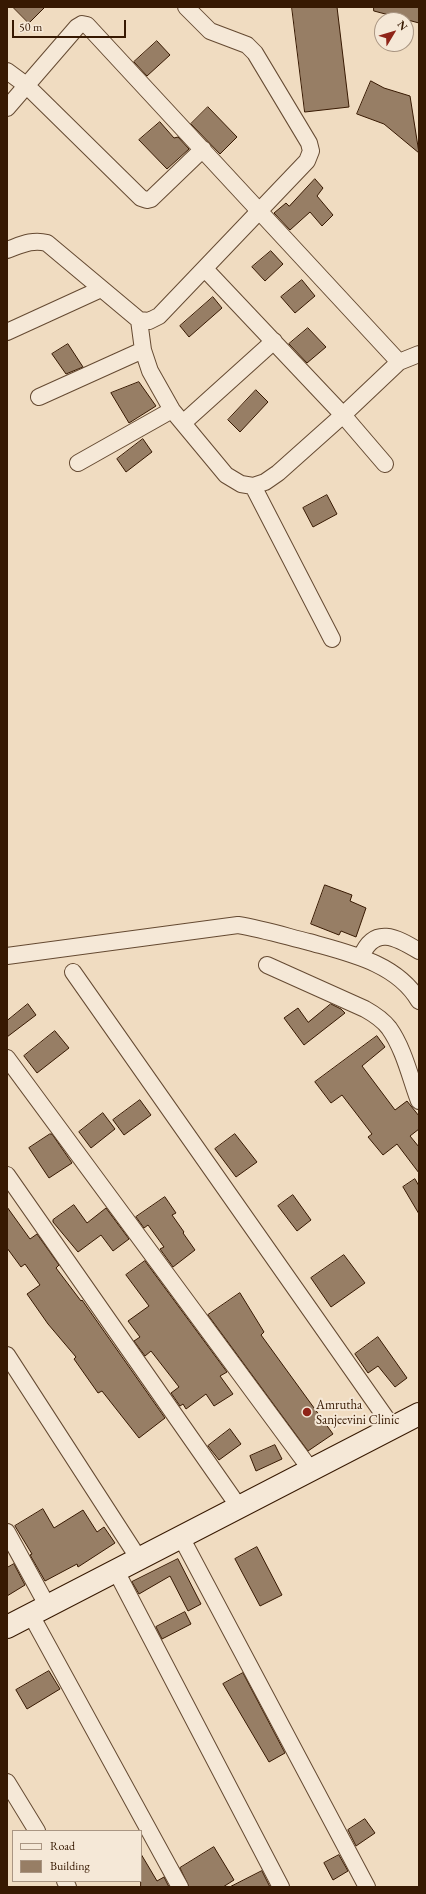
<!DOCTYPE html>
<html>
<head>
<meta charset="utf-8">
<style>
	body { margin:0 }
	#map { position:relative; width:426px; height:1894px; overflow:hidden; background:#f0dcc1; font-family:"EB Garamond",serif }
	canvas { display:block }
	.frame { position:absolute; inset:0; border:8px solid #371902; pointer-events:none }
	.legend { position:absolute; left:12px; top:1830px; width:130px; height:52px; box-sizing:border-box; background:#f5e8d7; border:1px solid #a99582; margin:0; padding:5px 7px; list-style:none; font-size:12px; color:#371902 }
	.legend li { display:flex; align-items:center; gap:8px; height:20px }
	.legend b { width:20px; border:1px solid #a99582 }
	.north { position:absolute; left:374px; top:12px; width:40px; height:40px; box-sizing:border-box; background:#f5e8d7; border:1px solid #a99582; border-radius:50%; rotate:52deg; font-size:11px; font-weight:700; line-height:16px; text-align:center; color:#371902 }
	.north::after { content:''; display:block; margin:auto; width:14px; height:18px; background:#8f2418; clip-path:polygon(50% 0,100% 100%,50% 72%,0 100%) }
	.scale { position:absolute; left:12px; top:20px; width:114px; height:18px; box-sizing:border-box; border:2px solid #371902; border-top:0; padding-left:5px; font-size:12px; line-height:14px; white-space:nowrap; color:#371902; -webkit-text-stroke:3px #f5e8d7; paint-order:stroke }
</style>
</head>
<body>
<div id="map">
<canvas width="426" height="1894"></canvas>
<div class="frame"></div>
<ul class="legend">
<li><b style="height:5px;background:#f5e8d7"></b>Road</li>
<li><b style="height:11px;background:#977e65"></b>Building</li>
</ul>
<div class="north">N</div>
<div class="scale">50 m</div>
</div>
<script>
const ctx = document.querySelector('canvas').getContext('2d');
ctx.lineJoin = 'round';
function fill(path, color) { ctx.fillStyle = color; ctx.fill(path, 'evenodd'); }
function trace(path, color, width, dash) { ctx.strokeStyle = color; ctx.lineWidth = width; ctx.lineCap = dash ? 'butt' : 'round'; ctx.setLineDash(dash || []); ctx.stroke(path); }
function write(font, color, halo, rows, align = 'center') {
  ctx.font = font + ' "EB Garamond",serif'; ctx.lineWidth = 4; ctx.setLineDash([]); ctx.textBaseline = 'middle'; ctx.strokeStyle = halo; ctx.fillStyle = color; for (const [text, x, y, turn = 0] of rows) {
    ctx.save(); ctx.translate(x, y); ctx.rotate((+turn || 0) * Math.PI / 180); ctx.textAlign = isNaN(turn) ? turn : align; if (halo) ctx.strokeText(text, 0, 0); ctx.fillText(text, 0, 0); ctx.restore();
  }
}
const building = new Path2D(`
	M13,7h32l-16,16z
	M292,7h45l12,100 -44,5z
	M374,7h45v16l-45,-12z
	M157,41l13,14 -23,21 -13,-14z
	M371,81l13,7 26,8 9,57 -35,-29 -27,-10z
	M208,107l29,30 -17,17 -29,-30z
	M160,122l14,16 4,-1 11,12 -22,20 -28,-29z
	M315,179l8,9 -6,8 16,19 -11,11 -12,-14 -20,18 -16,-17 12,-10 3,3z
	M271,251l12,13 -18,17 -13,-14z
	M302,280l13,16 -20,17 -14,-16z
	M213,297l9,11 -33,29 -9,-11z
	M308,328l18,19 -19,16 -18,-19z
	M68,344l15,23 -17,7 -14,-20z
	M139,382l17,24 -27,17 -18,-30z
	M256,390l12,12 -28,30 -12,-12z
	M143,439l9,13 -26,20 -9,-13z
	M327,495l10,19 -24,13 -10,-19z
	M325,885l27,10 -2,6 16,7 -10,29 -15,-6 -2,4 -28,-11z
	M28,1004l8,11 -29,22v-16z
	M331,1004l10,5 4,4 -41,32 -20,-27 14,-10 10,14z
	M55,1031l14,17 -32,25 -13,-17z
	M377,1036l8,11 -23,19 33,44 12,-9 12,15v13l-9,7 9,11v26l-22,-29 -14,11 -15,-18 4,-3 -30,-39 -11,8 -16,-21z
	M140,1100l11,15 -27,20 -11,-15z
	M103,1113l12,16 -24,19 -12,-16z
	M50,1134h2l20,29 -23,15 -20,-30z
	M235,1134l22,28 -21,15 -21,-28z
	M415,1179l4,7v28l-16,-27z
	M293,1195l18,25 -14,11 -19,-25z
	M165,1197l11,16 -4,2 12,17 -1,1 12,17 -22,17 -13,-18 4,-2 -16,-22 -4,3 -8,-11z
	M74,1205l13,18 19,-15 23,31 -16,12 -12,-16 -23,17 -25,-30v-2z
	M7,1207l23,32 7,-5 22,31 -3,3 25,33 1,-1 83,118 -26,20 -37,-47 -4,2 -24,-34 2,-2 -28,-33 -21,-30 13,-9 -15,-21 -4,3 -14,-19z
	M344,1255l21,28 -34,24 -20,-29z
	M145,1261l82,111 -7,4 13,18 -19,12 -8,-12 -20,15 -3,-5 -3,2 -9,-13 8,-6 -28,-36 -6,5 -11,-15 6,-4 -12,-16 21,-15 -23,-31z
	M240,1293l24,39 -3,3 72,99 -25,17 -100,-136z
	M378,1337l29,41 -12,9 -17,-21 -10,7 -13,-19z
	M230,1429l11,15 -22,16 -11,-14z
	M275,1445l7,14 -26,12 -6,-15z
	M43,1509l11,19 29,-18 14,22 7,-5 11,16 -37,24 -1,-3 -32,17 -15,-26 2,-1 -17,-28z
	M257,1547l25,48 -22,11 -25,-47z
	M178,1559l23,45 -13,7 -18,-35 -31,18 -7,-12z
	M14,1564l11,21 -18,11v-28z
	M185,1612l6,12 -29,15 -6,-12z
	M49,1671l11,18 -33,20 -11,-19z
	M243,1673l42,80 -16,9 -46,-78z
	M365,1819l10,14 -19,13 -8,-16z
	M214,1847l20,33 -11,7h-34l-9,-19z
	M141,1854l16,27 7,-4 5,10h-28z
	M339,1855l9,16 -15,9 -9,-17z
	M262,1871l8,16h-40z`);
const minor = new Path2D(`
	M7,71l19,14 115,113 6,2 4,-1 52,-50
	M7,108l70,-81 5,-3 5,1 312,337
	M7,250c14,-5 25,-11 40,-7l92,77 10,1 10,-5 148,-155 4,-10 -2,-8 -54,-90 -8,-8 -37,-14 -24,-24
	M205,269l138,146 42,49
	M139,320l4,30 7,21 22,39 54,65 15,9 12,2 12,-4 13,-9 65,-58 56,-53 20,-8
	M7,332l94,-43
	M39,397l104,-47
	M183,423l91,-82
	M78,463l94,-53
	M253,486l79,153
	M7,956l231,-31c24,4 47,11 71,17 39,11 88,21 110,59
	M361,957c13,-32 35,-20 58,-6
	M267,965l98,44c9,5 18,11 24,19 15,21 21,49 30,73
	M73,972l320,456
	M7,1058l304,412
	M7,1175l232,332
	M7,1355l132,204
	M7,1532l41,75
	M181,1537l186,350
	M116,1571l165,316
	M31,1615l149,272
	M7,1782l30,49
	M65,1881l3,6`);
const secondary = new Path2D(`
	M7,1627l412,-213`);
const markers = [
	[307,1412,5,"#8f2418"]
];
const poiNames = [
	["Amrutha",316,1405],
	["Sanjeevini Clinic",316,1420]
];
fill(building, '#977e65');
trace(building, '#371902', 1);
trace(minor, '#654a32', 18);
trace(secondary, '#371902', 24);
trace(minor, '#f5e8d7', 16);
trace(secondary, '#f5e8d7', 22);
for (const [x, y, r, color] of markers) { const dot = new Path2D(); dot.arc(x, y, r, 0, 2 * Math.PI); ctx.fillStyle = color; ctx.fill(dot); trace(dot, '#f5e8d7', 1.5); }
write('13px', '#371902', '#f5e8d7', poiNames, 'left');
</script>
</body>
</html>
